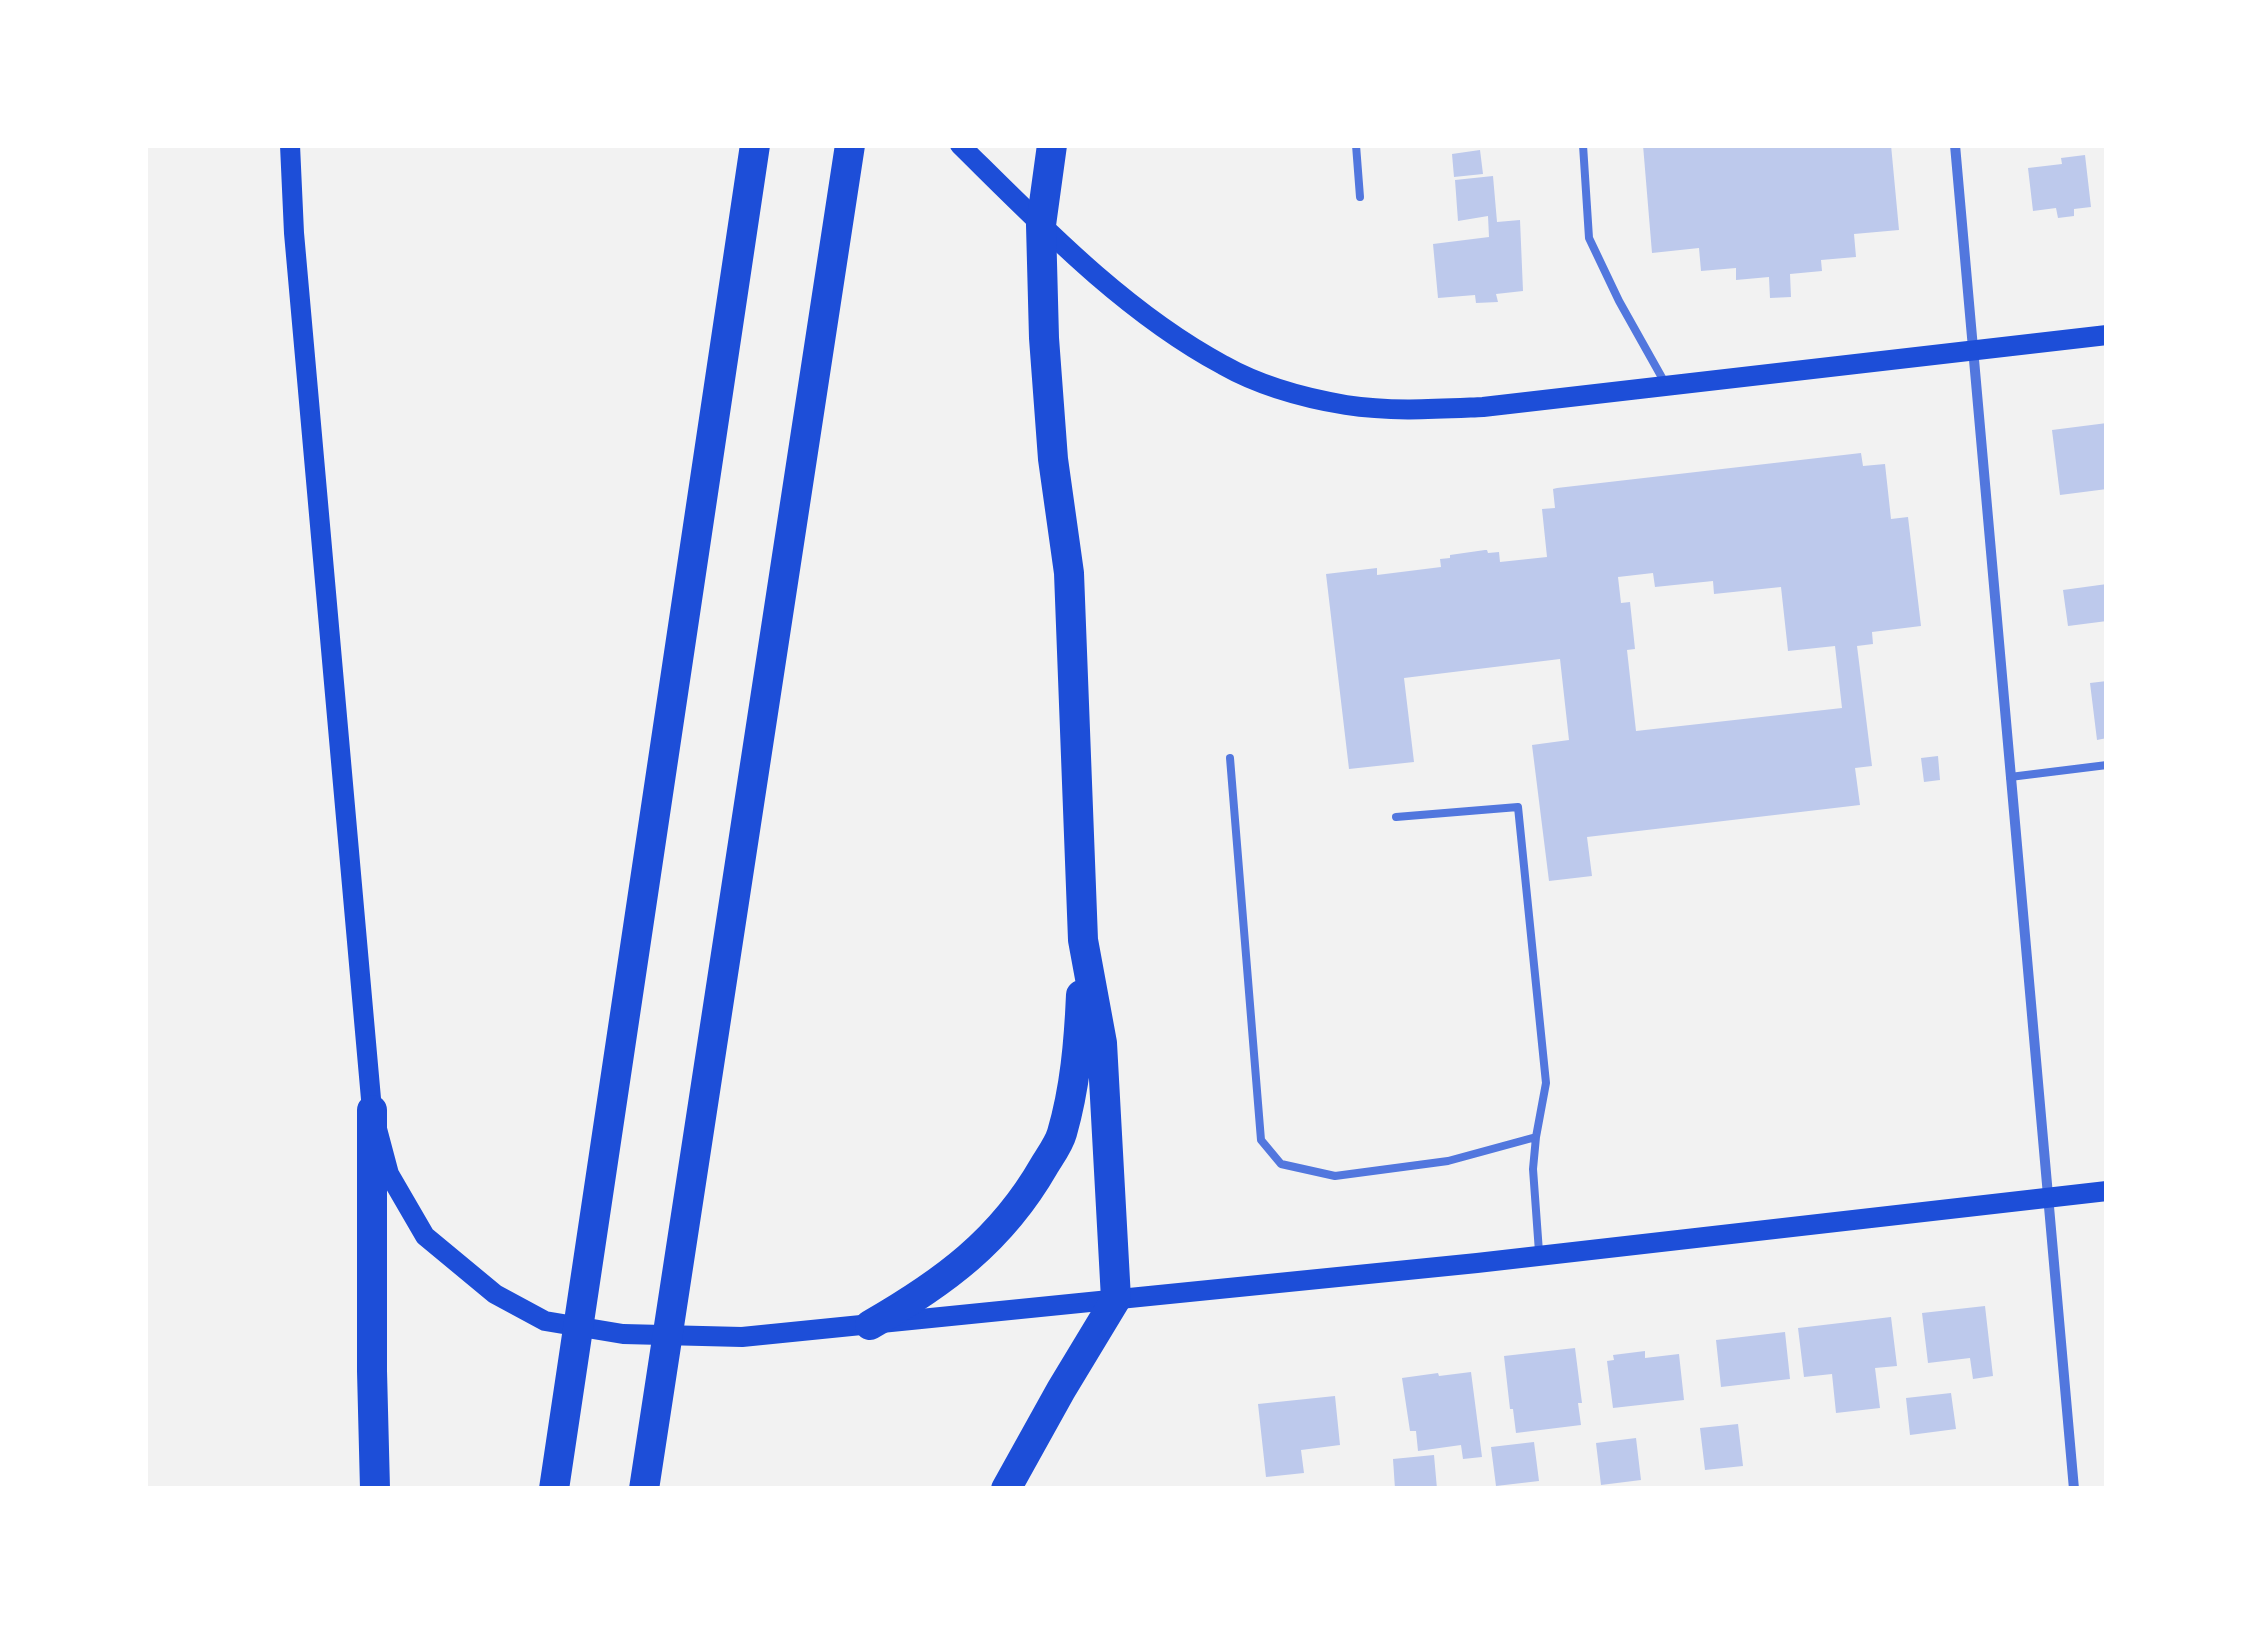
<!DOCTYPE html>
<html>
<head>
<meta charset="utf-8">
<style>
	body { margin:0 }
	#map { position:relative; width:2252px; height:1634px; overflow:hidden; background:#f2f2f2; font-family:Cabin,sans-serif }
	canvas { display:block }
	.frame { position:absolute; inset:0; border:148px solid #fff; pointer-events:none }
</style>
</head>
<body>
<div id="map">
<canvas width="2252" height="1634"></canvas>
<div class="frame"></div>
</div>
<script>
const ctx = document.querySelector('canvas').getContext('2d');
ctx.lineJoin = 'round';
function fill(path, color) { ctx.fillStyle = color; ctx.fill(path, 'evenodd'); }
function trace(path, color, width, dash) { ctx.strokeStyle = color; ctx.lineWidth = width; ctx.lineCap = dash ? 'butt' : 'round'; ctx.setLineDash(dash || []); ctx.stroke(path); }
const building = new Path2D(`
	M1643,145h248l8,85 -45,4 2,23 -35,3 1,11 -32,3 1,23 -21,1 -1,-21 -33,3v-12l-35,3 -2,-23 -47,5z
	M1480,150l3,24 -29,3 -2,-23z
	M2085,155l6,52 -17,2v7l-16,2 -2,-10 -23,3 -5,-43 34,-4 -1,-6z
	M1493,176l4,46 23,-2 3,71 -27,3 2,8 -22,1 -1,-8 -37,3 -5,-54 56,-7 -1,-21 -30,5 -3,-41z
	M2107,423v66l-47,6 -8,-65z
	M1861,453l2,13 22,-2 6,55 17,-2 13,109 -49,6 1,12 -16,2 15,120 -17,2 5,37 -273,32 5,39 -43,5 -17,-136 37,-5 -9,-81 -156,19 10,84 -65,7 -23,-195 51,-6v7l64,-8 -1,-8 10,-1v-3l35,-5h2l1,3 11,-1 1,10 47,-5 -5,-48 13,-1 -2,-19 4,-1zM1653,573l2,14 58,-6 1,13 67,-7 7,64 47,-5 7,62 -206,23 -9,-81 8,-1 -5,-47 -9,1 -3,-26z
	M2107,584v37l-39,5 -5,-36z
	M2107,681v57l-10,2 -7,-57z
	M1938,756l2,24 -16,2 -3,-24z
	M1985,1306l8,70 -20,3 -3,-21 -42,5 -6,-50z
	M1891,1317l6,49 -22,2 5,40 -44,5 -4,-39 -28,3 -6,-49z
	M1785,1332l5,47 -69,8 -5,-47z
	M1575,1348l7,55h-4l3,22 -65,8 -3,-24h-3l-6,-53z
	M1645,1351v7l34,-4 5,46 -71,8 -6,-47 7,-1 -1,-5z
	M1471,1372l11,85 -19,2 -2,-14 -43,6 -2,-20h-6l-8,-53 36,-5 1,3z
	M1951,1393l5,36 -46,6 -4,-37z
	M1335,1396l5,49 -39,5 3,23 -38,4 -8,-73z
	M1738,1424l5,42 -38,4 -5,-42z
	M1636,1438l5,42 -40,5 -5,-42z
	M1534,1442l5,39 -43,5 -5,-39z
	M1434,1455l3,34h-42l-2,-30z`);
const service = new Path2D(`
	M1356,145l4,52
	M1583,145l6,93 30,63 46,82
	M1230,758l31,382 20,24 54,12 113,-15 88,-24 -3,32 6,83
	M2010,777l97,-12
	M1396,817l122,-10 28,276 -10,54`);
const minor = new Path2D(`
	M1955,145l119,1344`);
const secondary = new Path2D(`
	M290,145l4,88 78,877 17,64 36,62 70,58 50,27 78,13 119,3 735,-74 630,-72
	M960,145c79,78 164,167 263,220 37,21 81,33 123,40 45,7 91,4 137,2l624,-72`);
const motorway = new Path2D(`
	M372,1110v261l3,118
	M870,1325c73,-42 131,-84 174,-159 6,-10 15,-22 18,-33 13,-45 17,-91 19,-138
	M554,1489l201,-1344
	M644,1489l206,-1344
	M1006,1489l55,-99 55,-91 -14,-256 -19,-103 -14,-367 -16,-114 -9,-121 -3,-113 11,-80`);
fill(building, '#bdc9ec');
trace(service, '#5277de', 8);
trace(minor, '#5277de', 10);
trace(secondary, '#1d4ed8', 20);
trace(motorway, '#1d4ed8', 30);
</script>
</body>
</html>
